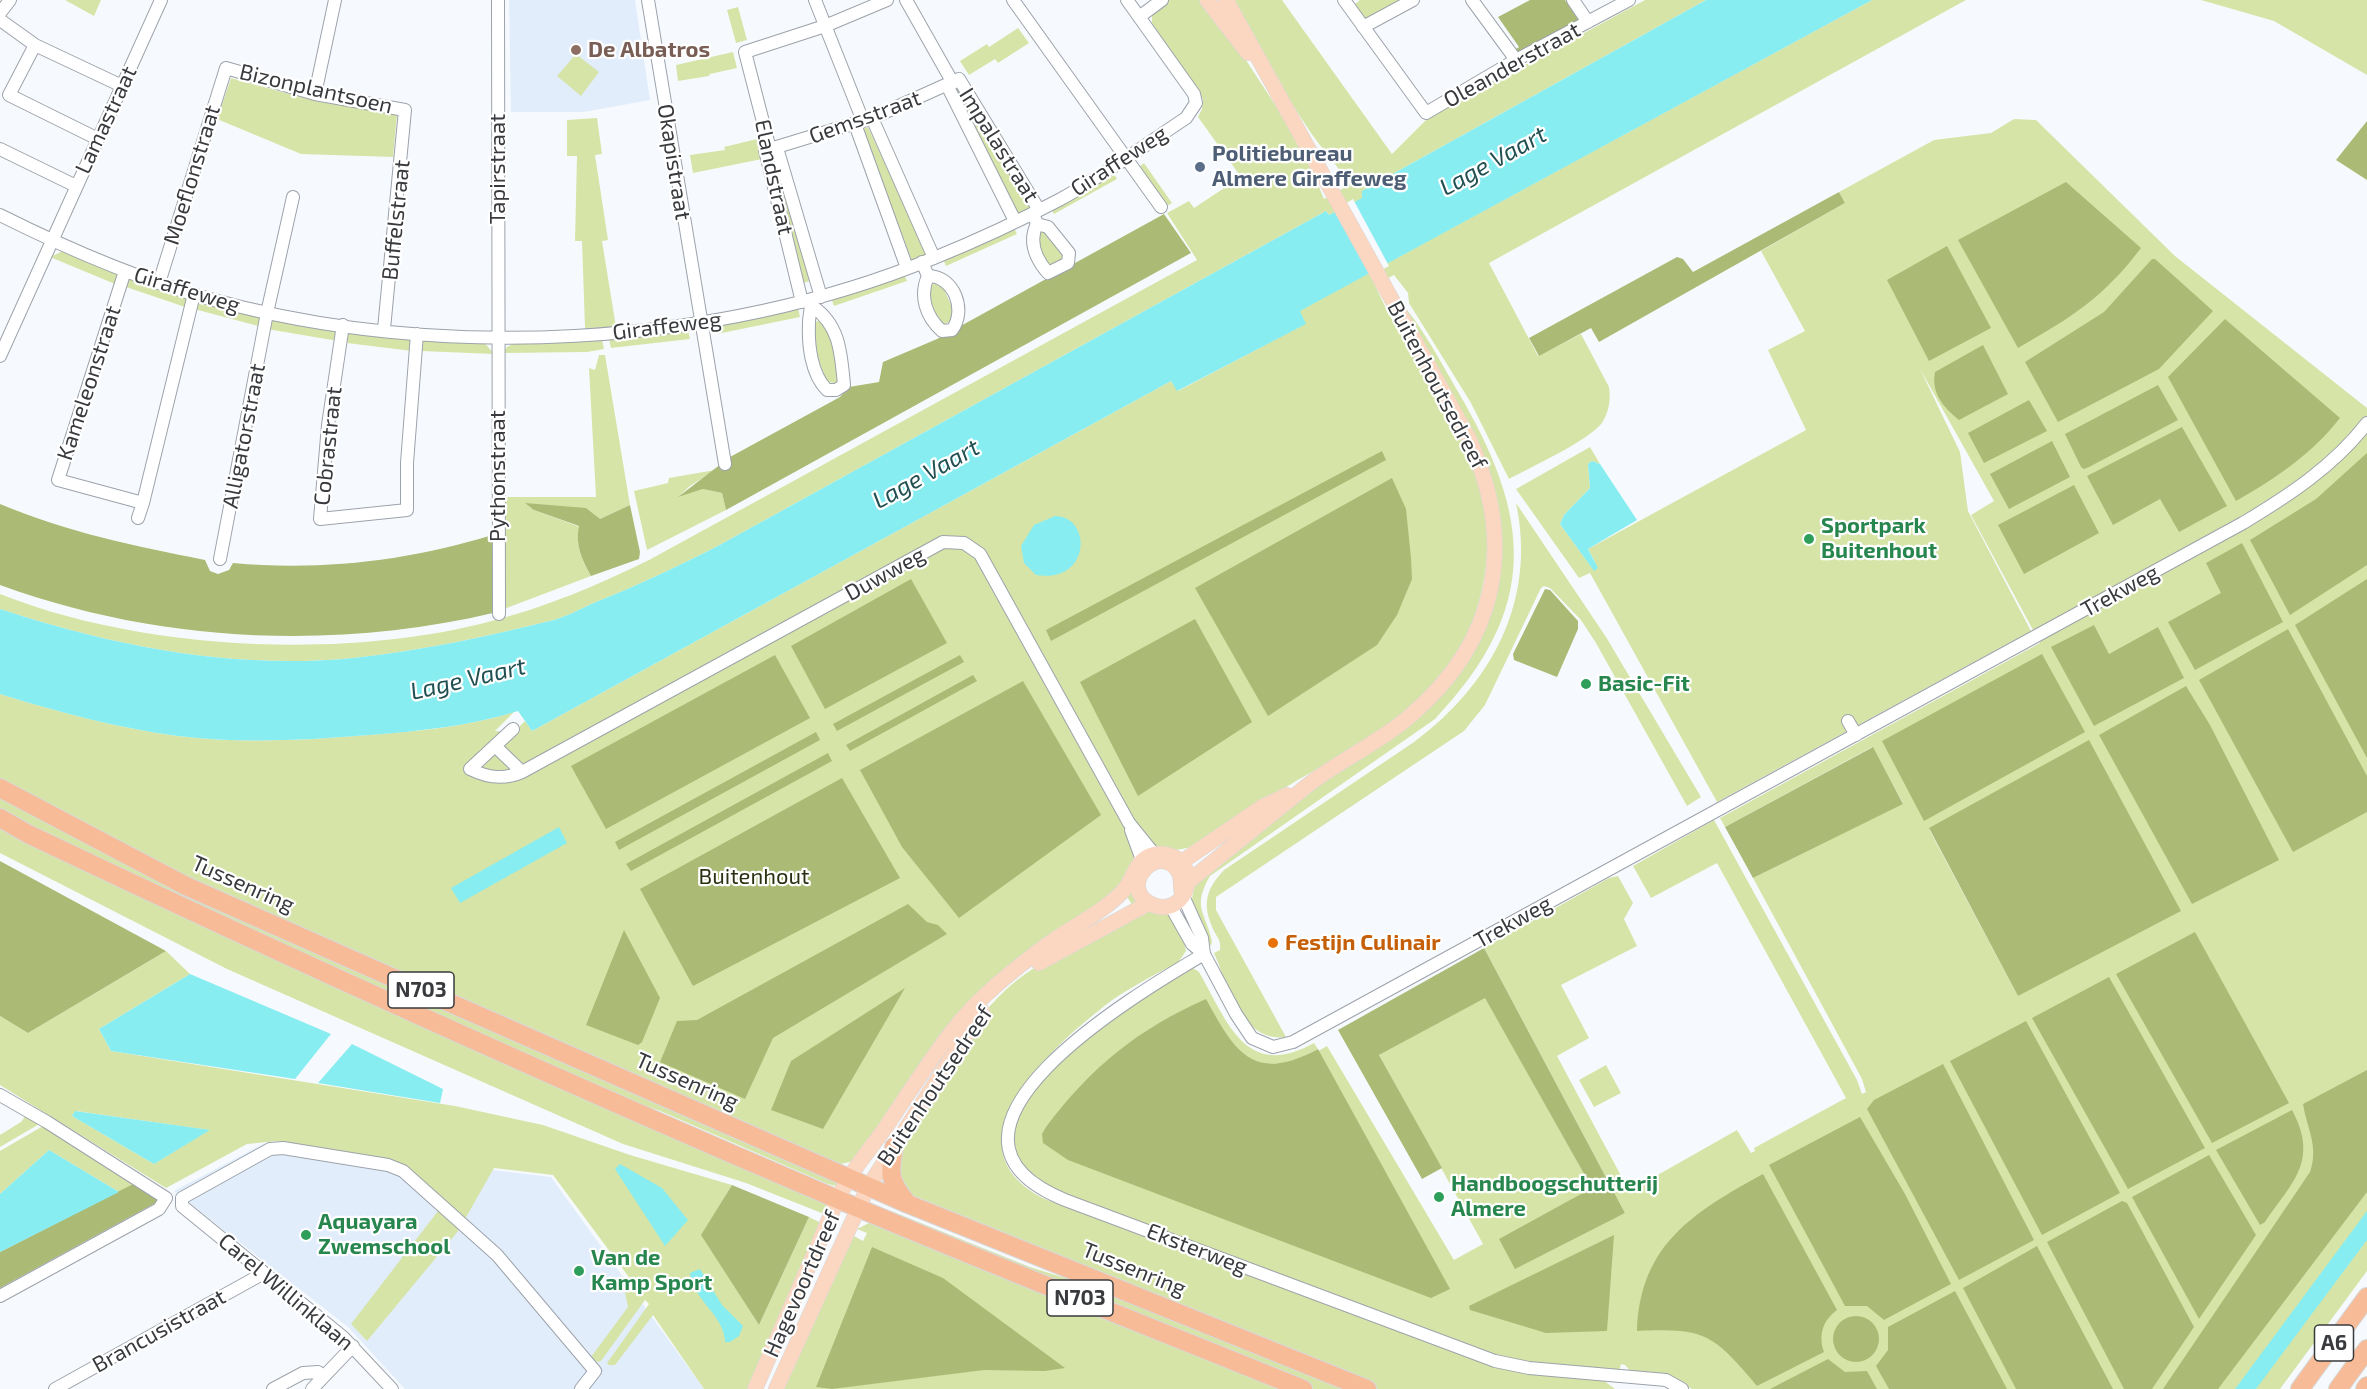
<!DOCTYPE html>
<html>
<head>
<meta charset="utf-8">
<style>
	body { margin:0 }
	canvas { display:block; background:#f6fafe }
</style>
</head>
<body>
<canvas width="2367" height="1389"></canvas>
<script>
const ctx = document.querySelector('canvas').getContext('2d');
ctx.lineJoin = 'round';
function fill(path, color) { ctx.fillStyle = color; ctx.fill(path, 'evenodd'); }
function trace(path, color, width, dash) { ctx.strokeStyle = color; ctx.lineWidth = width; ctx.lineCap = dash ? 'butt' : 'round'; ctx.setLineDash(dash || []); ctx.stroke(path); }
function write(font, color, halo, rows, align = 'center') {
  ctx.font = font + ' "Exo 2",sans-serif'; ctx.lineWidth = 4.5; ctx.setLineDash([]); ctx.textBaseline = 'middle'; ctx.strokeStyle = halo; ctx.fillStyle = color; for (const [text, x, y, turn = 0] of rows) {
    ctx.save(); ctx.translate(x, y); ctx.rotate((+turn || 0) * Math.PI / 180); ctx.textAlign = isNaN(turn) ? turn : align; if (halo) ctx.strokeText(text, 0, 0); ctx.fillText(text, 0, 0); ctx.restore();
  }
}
const built = new Path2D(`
	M509,0h126l15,100 -66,12h-73z
	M265,1143l286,34 153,212h-299l-57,-62 -174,-136z`);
const green = new Path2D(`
	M65,0h36l-7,16z
	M1168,0h34c43,55 79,113 115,173l-1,7 8,19 25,-14c-10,-19 -26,-34 -38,-52 -29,-43 -54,-89 -80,-133h51l110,154 34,-34 14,-9 205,-111h61l-344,191 1,7 -34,17 -3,-4 -610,336c-40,20 -79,39 -120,55 -14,6 -28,14 -42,18 -66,16 -132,31 -201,38 -119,12 -241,-12 -353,-49v-15c140,56 342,66 488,28 56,-14 110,-37 161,-62l548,-300 -30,-47 22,-12 5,7 47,-31 -43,-60 4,-8 1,-10 -51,-76v-9z
	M1360,0h43l-35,23 -13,-19z
	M1872,0h94l-477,263 49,93 43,-22 28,53c2,12 0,25 -7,36 -14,18 -71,44 -93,56l-38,-76 -62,-100 -1,-10 -14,-18 -19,10c26,61 73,112 97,175 33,86 12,182 -57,245 -35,31 -79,53 -119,76 -36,22 -72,45 -108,67l-19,3 -19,-8 -14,9 -9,26 19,31c25,-2 37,20 40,42l-7,10 6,10 8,-3 6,4c29,50 46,109 115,71l4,6 -29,14 -20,1 16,6 42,-24 127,214 29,-16 -104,-189 106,-58 106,189 6,-3 19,34 9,-4 -141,-265 125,-70 9,-2 15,27 -9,16 13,27 -76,39 28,53 -32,18 70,131 6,2 104,-59 14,23 4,-2 -1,-3 92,-50 -129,-235 -66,35 -18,-32 81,-46 143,260 5,14 4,-2 -4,-13 -109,-201 150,-75 -31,-56 -147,80 -5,-9 320,-175 -69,-128 23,-14 -74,-132 40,83 8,59 63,120 -314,171 -127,-229 -11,5 -63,-89 74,-42 10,17 -8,-3 -4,3 2,24 -26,27 -4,9 30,41 5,-3 -7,-13 218,-119 -38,-80 37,-19 -44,-80 84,-48 -6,-11 95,-52 57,-7 23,-14 22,1 139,136 192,152v863l-87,118h-588l-23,-13 -37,-3 -7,-8 -4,-1 -2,8 -86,-6 -42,-12 -427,-160c-17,-9 -38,-18 -46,-37 -7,-14 -4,-34 3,-48 12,-24 78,-85 101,-100 16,-11 34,-21 51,-31l-6,-10c-24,13 -49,26 -70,44 -54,43 -153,138 -50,188l434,160 32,9 90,11 12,9h-241l-261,-106 -47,-24 -152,-63c-10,-6 -21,-13 -20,-27 1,-28 48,-84 64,-109 8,-13 14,-27 21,-40 8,-12 21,-25 31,-34 37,-31 83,-51 126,-74l-15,-26 -145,112 -48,56 -66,100 -7,7 -19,4c-280,-124 -565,-239 -836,-383v-88c58,18 117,34 178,42 63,8 128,4 191,-1 49,-4 98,-8 145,-23l-19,19 19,1 11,-11 7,10 639,-350 7,10 127,-67 -6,-13zM1930,827l90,167 -2,2 -88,-165z
	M2201,0h166v75l-93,-54z
	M738,7l9,33 -11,3 -9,-33z
	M1018,28l11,15 -31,20 -3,-4 -26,16 -9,-14 27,-17 2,3z
	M733,52l4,16 -27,6 -1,2 -31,5 -2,-16z
	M576,54l23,18 -18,24 -24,-20z
	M231,78l84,23 82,13 -4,43 -92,-3 -84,-35z
	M958,90l74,117 -13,7 -63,-123z
	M597,118l5,36 -7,1 13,85 -6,1 14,86 -31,1 -3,-87h-7l2,-85h-10v-36z
	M868,127l59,128 -15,6 -50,-132z
	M757,139l5,20 -69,14 -3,-18 35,-5 -1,-3z
	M776,156l36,124 -11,4 -31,-127z
	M1144,163l28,40 -8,5 -26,-40z
	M1113,172l4,7 -63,35 -4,-6z
	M1014,228l3,6 -71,32 -3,-7z
	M1044,231l22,27 -13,9 -6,-2 -10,-26 2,-6z
	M63,251l57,22 -5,11 -65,-27z
	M904,274l3,7 -73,25 -3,-8z
	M126,276l62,20 -3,11 -62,-21z
	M938,283l5,4 12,27 -4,7 -6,3 -7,-4 -10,-27 3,-8z
	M197,299l67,17 -2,11 -68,-18z
	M1398,299c24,27 41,60 59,91 75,127 84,217 -22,329l-225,157c-18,31 -5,35 2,65l-1,5c-16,-29 -27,-37 -12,-70l155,-116 61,-39 32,-32 26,-35 26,-134z
	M798,308l2,9 -83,17 -1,-8z
	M270,317l70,11 -2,13 -71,-12z
	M822,320c13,13 20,46 15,63l-10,-1c-7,-18 -17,-40 -12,-60z
	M349,329l64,8 -1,14 -65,-8z
	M688,330l2,9 -79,9 -2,-9z
	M422,338l61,3 11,13 -73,-3z
	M602,340l2,9 -17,3 -84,1 4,-6 8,-4z
	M599,355h6l25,150 -30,14 -66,-9 46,17c-5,18 2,33 11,49l-87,33v-112h92l-7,-129 6,2z
	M715,470l-25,16 -11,10 24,-7 19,4 4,17 -79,40 -13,-59 34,-8 1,-5z
	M1516,503l90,134 95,160 -14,9 -91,-163 -15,-23 -31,-32 -6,-2 -3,2 -56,117 -21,26 -248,166v13l70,127c-44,6 -58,-52 -72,-84l6,-3c1,-7 -1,-11 -5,-17 -13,-26 -11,-42 9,-63l190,-128c77,-57 123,-141 102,-239z
	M0,794l457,222 383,165 -4,5 -8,-2 -170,-74 -42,-12 -456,-206 -160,-82z
	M0,822l829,381 -5,11 -78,-31 -123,-39 -396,-175 -227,-116z
	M166,951l24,23 -91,55 12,22 344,55 88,19 87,30 102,30 -30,50 57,90 50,-108 12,6 -69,166h-48l-51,-74 -38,50h-6l-2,-2 42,-59 -4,-4 -44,61 -4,1 -6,-5 37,-50 -3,-14 9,-9 -81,-109 -59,-7 -29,51 -55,-50 -26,-10 -107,-18 -30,3 -81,44 -166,-103v-69l28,17zM76,1111l133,19 -55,34 -82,-48z
	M1606,1065l15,28 -27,14 -15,-27z
	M26,1115l15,8 -41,24v-12l21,-13z
	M43,1126l94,56 -18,10 -70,-42 -49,44v-43z
	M863,1203l33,10 134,54 70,22 245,100h-32z
	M438,1211l21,19 -92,111 -16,-17z
	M875,1220l407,169h-501l73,-153 9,5 4,-8 -10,-4z`);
const forest = new Path2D(`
	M1530,0h35l13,19v6l-56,31 -9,-5 6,-4 -21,-30z
	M2367,121v59l-31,-20z
	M2066,182l75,66c-38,50 -69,69 -123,100l-60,-108z
	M1839,192l6,11 -246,139 -8,-14 -52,28 -10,-18 148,-81 6,2 10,13z
	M1164,214l27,39 -465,257 -4,-17 -19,-4 -25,8 52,-40 110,-60 9,-10 30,-5 4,-20 54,-23z
	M1947,246l44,82 -62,33 -42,-81z
	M2152,259h3l58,52 -54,58 -101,53 -33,-60 79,-50z
	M2225,319l115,99c-28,36 -65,61 -104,83l-68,-124z
	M1983,345l25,49 -49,26c-16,-13 -28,-27 -24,-48z
	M2158,385l20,35 -89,47 -5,2 -3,-2 -16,-33z
	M2029,400l18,31 -63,32 -16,-30z
	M2182,427l45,79 -48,26 -19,-33 -47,26 -26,-49z
	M2052,441l18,36 -61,32 -19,-35z
	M1382,451l4,9 -335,181 -5,-11z
	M2367,453v112l-77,50 -40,-75 66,-41z
	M1392,478l14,31 5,49 1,21 -15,36 -20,30 -109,71 -73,-128z
	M2074,485l25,48 -75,41 -26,-49z
	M525,503l61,5 14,11 30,-14 10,47 -1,7 -48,17c-9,-16 -16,-31 -12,-50l-45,-16z
	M0,504c66,28 135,42 205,56l5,11 8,3 11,-4 4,-7c87,8 176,-2 259,-28l1,78c-162,38 -337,29 -493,-28z
	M2242,543l41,79 -88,48 -27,-48 53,-29 -15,-30z
	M911,579l36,64 -122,66 -34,-63z
	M2367,579v179l-72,-133z
	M1545,589l5,1 28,31v8l-21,48 -43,-17 -1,-6z
	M1195,619l57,103 -114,74 -58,-114z
	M2094,625l15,29 49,-27 26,51 -90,48 -43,-79z
	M2288,629l79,147v36l-74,40 -94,-172z
	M2042,654l43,78 -161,89 -42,-80z
	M775,655l35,63 -204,111 -35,-63z
	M960,655l4,7 -127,69 -4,-7z
	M973,675l4,6 -127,70 -4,-6z
	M1023,681l78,134 -142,103 -57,-71 -42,-77z
	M2186,686l24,39 69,135 -87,44 -93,-169z
	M816,732l4,8 -201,110 -4,-8z
	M2089,740l92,171 -163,85 -89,-168z
	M1873,747l30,57 -150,74 -28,-51z
	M828,753l4,8 -201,110 -5,-7z
	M842,778l58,100 -207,108 -53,-97z
	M0,861l166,90 -138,82 -28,-17z
	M908,904l19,18 11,3 9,9 -174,104 -28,61 -85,-37 17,-41 20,-1z
	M624,930l36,68 -18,44 -4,3 -52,-20z
	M2195,932l94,171 -77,40 -96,-169z
	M1484,948l141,265 -110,56 -16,-30 93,-51 -107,-190 -106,57 63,113 -20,11 -84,-149z
	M2109,977l96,171 -77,41 -96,-171z
	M905,988l-82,141 -52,-19 20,-49z
	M1206,999c29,53 47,85 112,50l132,240 -19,9 -363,-138 -25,-17 -1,-9 4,-7c45,-60 92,-98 160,-128z
	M2026,1021l94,172 -78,42 -92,-174z
	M1943,1064l91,176 -75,40 -92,-171 7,-9z
	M2367,1070v122l-149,197h-55l147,-217c9,-26 -3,-43 -7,-68z
	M2292,1110c27,51 1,71 -27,112l-5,3 -44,-75z
	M1860,1117l45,77 46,90 -67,36 -17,-14h-22l-76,-141z
	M2209,1155l47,80 -57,84 -67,-122z
	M1763,1174l74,136c-14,10 -19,25 -13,42l-67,34c-44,-52 -51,-58 -120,-55 3,-87 57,-119 126,-157z
	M137,1182l18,12 4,7 -159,87v-36z
	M732,1185l77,32 -50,108 -58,-90z
	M2122,1201l5,2 67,124 -42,62h-28l-77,-147z
	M1614,1235l-7,96 -61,2 -76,-23 -1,-4z
	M2037,1246l76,143h-97l-53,-101z
	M872,1247l71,31 122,90 -20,3 -61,-1 -152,19 -16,-2z
	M1955,1291l52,98h-118l-13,-23 12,-16v-23z
	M1833 1339a23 23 0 1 1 46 0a23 23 0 1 1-46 0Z
	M1828,1359l17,13 22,-1 10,18h-107z`);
const water = new Path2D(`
	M1706,0h166l-572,311 6,13 -129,67 -6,-10 -639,350 -14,-20c-48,15 -98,20 -148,24 -64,5 -129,9 -192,1 -61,-8 -120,-24 -178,-42v-85c112,37 234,61 353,49 69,-7 135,-22 201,-38 14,-4 28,-12 42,-18 41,-16 80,-35 120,-55l610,-336 3,4 33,-17v-7z
	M1592,461l8,3 37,56 -49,29 10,19 -4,3 -34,-47 4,-9 26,-27 -2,-24z
	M1055,516c37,0 37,68 -19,59l-12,-12 -3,-17 13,-21z
	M559,827l8,16 -107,60 -9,-15z
	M190,974l141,60 -36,45 -184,-28 -12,-22z
	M352,1044l91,45 -3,14 -122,-20z
	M75,1111l135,19 -56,34 -82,-48z
	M49,1150l70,42 -119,60v-58z
	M620,1164l42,24 26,32 -23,26 -50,-77z
	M2367,1211v29l-111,149h-21z
	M700,1269l22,36 21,21 -4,10 -9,6h-5c0,-26 -32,-42 -35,-69z`);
const pier = new Path2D(`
	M1353,199l36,67 -18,10 -36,-66z`);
const minor = new Path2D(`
	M498,0l1,614
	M648,0l77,464
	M815,0l48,121
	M906,0l47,83
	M1013,0l148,207
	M1344,0l82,113 90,-53 113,-60
	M1472,0l44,60
	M1573,0l15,22
	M0,13l10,-13
	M1139,17l23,-17
	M0,20l35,25 87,41
	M1363,27l50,-27
	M35,45l-26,50 89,44
	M947,85l68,136
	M315,94l20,-94
	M872,118l62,140
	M855,124l52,144
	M777,148l44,149
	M0,149l76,37
	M770,149l102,-31 87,-39 80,131
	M1033,213l4,11c-9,18 -1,35 11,49l20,-10 1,-10 -21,-26 -11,-3
	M0,215c68,34 137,64 210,84 229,63 504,49 724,-41 42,-17 85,-37 125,-58 44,-24 86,-55 127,-82l10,-15 -2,-9 -67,-94
	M922,262l6,14c-9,20 -2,41 14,55l10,-1c15,-20 2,-54 -24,-54
	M125,271l-67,209 85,23 51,-209
	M159,283l67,-215 89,26 90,16 -21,219
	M810,300c2,8 -1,15 -1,23 -1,22 2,51 18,67h9l8,-5c-3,-32 -4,-60 -32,-79
	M802,302l-37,-152 5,-1 -25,-97 80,-26 62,-26
	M343,325l-15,100 -8,94 87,-9v-47l10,-129
	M0,356l161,-356
	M138,518l5,-15
	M220,559l47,-246 26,-116
	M1848,721l8,14
	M513,729l-43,40c18,9 34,11 52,3l421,-230 21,1 16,11 149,269 26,32
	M495,746l27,26
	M1131,830l11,30
	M1183,896l19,42 2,16
	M1170,905l22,39 12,10 32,60 16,24 21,9 20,-5 950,-519c45,-27 91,-57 124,-100
	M1204,954c-66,39 -304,179 -139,246l430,161 34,7 137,12 16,9
	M0,1095l47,27 119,76 -7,11 -159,87
	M55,1389l209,-116
	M273,1389l30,-16 15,-1 5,4
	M312,1389l41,-43
	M392,1389l-48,-51 -162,-132v-8l88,-49 13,-1 105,17 15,6 94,84 98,116 -14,18`);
const major = new Path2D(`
	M1207,0l41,53
	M1172,864l11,-3 79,-54 25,-12
	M1188,882c40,-32 80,-65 120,-97 32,-25 71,-42 102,-69 88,-75 107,-172 59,-277l-243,-439
	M1039,963l110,-60
	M755,1389c20,-46 40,-91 60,-137 11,-24 20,-51 34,-74 11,-18 25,-34 37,-51 22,-33 43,-66 67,-97 26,-33 60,-60 94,-85 24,-18 56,-32 77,-55 12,-14 12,-36 36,-36 46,1 28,68 -9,50 -34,-17 7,-63 27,-33 5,7 1,17 5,25
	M776,1389l92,-202 114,-176`);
const highway = new Path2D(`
	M0,788l186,98 230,102 492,216 459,185
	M0,818l28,16c267,127 537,249 809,365 154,66 311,127 466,190
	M894,1147c-5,27 -5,34 13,56
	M2300,1389l67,-92
	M2338,1389l29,-40
	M2365,1389l2,-3`);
const markers = [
	[576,50,6,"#8d6e63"],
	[1200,167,6,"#5c6f8a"],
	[1809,539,6,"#2e9e5b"],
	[1586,684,6,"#2e9e5b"],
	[1273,943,6,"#e8710a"],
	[1439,1197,6,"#2e9e5b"],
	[306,1235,6,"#2e9e5b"],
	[579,1271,6,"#2e9e5b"]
];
const shields = [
	[421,990,66],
	[1080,1298,66],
	[2334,1343,39]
];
const shieldNames = [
	["N703",421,990],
	["N703",1080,1298],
	["A6",2334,1343]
];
const educationNames = [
	["De Albatros",588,50]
];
const streetNames = [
	["Oleanderstraat",1512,65,-29],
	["Bizonplantsoen",316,89,13],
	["Gemsstraat",865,117,-20],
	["Lamastraat",106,120,-65],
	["Impalastraat",999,145,58],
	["Giraffeweg",1119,161,-33],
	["Okapistraat",674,162,81],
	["Tapirstraat",498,169,-90],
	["Moeflonstraat",192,175,-73],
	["Elandstraat",774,177,78],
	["Buffelstraat",396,220,-84],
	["Giraffeweg",187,290,17],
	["Giraffeweg",667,326,-7],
	["Kameleonstraat",89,383,-72],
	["Buitenhoutsedreef",1437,385,62],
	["Alligatorstraat",244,436,-79],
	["Cobrastraat",328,446,-84],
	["Pythonstraat",498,476,-90],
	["Duwweg",885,574,-29],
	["Trekweg",2120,591,-29],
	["Tussenring",243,884,24],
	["Trekweg",1513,922,-29],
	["Tussenring",687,1081,24],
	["Buitenhoutsedreef",935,1086,-56],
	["Eksterweg",1197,1249,21],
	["Tussenring",1134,1269,22],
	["Hagevoortdreef",802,1284,-66],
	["Carel Willinklaan",286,1292,40],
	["Brancusistraat",159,1331,-29]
];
const serviceNames = [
	["Politiebureau",1212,154],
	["Almere Giraffeweg",1212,179]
];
const leisureNames = [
	["Sportpark",1821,526],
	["Buitenhout",1821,551],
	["Basic-Fit",1598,684],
	["Handboogschutterij",1451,1184],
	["Almere",1451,1209],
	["Aquayara",318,1222],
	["Zwemschool",318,1247],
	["Van de",591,1258],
	["Kamp Sport",591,1283]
];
const parkNames = [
	["Buitenhout",754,877]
];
const foodNames = [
	["Festijn Culinair",1285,943]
];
const waterNames = [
	["Lage Vaart",1493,161,-29],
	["Lage Vaart",926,474,-29],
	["Lage Vaart",468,679,-13]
];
fill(built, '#e2edfc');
fill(green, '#d6e5a7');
fill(forest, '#abbb75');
fill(water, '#88edf1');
fill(pier, '#f6fafe');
trace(minor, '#9da3ab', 14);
trace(major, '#d7d8d8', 16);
trace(highway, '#d7d8d8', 20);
trace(minor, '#fff', 12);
trace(major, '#fbd6c1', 15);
trace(highway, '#f8bb97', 18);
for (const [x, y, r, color] of markers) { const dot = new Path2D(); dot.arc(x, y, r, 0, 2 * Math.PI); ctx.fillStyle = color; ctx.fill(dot); trace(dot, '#fff', 2); }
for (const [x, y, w] of shields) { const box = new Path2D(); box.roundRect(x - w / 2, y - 18, w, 36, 4.5); ctx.fillStyle = '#fff'; ctx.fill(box); trace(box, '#383a3d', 1.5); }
write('bold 21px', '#383a3d', null, shieldNames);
write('bold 22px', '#785e54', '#fff', educationNames, 'left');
write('22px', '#383a3d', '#fff', streetNames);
write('bold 22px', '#4e5e75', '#fff', serviceNames, 'left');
write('bold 22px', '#27864d', '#fff', leisureNames, 'left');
write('22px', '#2a3112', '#fff', parkNames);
write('bold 22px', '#c56008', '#fff', foodNames, 'left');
write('italic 24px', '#225052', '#fff', waterNames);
</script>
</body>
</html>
